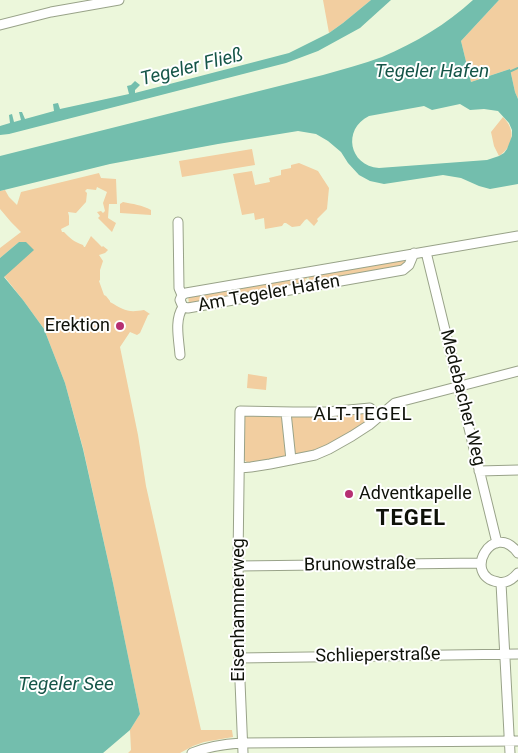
<!DOCTYPE html>
<html>
<head>
<meta charset="utf-8">
<style>
	body { margin:0 }
	canvas { display:block; background:#ecf7db }
</style>
</head>
<body>
<canvas width="518" height="753"></canvas>
<script>
const ctx = document.querySelector('canvas').getContext('2d');
ctx.lineJoin = 'round';
function fill(path, color) { ctx.fillStyle = color; ctx.fill(path, 'evenodd'); }
function trace(path, color, width, dash) { ctx.strokeStyle = color; ctx.lineWidth = width; ctx.lineCap = dash ? 'butt' : 'round'; ctx.setLineDash(dash || []); ctx.stroke(path); }
function write(font, color, halo, rows, align = 'center') {
  ctx.font = font + ' Roboto,sans-serif'; ctx.lineWidth = 4; ctx.setLineDash([]); ctx.textBaseline = 'middle'; ctx.strokeStyle = halo; ctx.fillStyle = color; for (const [text, x, y, turn = 0] of rows) {
    ctx.save(); ctx.translate(x, y); ctx.rotate((+turn || 0) * Math.PI / 180); ctx.textAlign = isNaN(turn) ? turn : align; if (halo) ctx.strokeText(text, 0, 0); ctx.fillText(text, 0, 0); ctx.restore();
  }
}
const green = new Path2D(`
	M323,0h48l-28,23 -14,10z
	M499,0h19v99l-3,-7 -5,-23 -39,13 -10,-41z
	M503,117c13,13 11,29 -4,39l-5,-10 -3,-14z
	M252,149l3,16 -73,12 -3,-16z
	M299,163l19,8 11,17 -2,21 -10,10 1,2 -4,5 -7,-7 -2,1 -5,6 -8,1 -6,-4h-2l-2,3 -17,3 -1,-11 -9,2 -1,-7 -12,2 -9,-41 19,-3 3,14 15,-3 -1,-4 12,-3v-5l10,-2v-3z
	M99,173l2,5 15,1 1,25h-8l-1,14 8,5 -4,9 -14,-14 2,-2 -3,-4 4,-1 2,2 2,-2 -2,-8 4,-11 -10,-5 -1,3 -9,-1 -2,2 2,2 -1,9 -10,11 -8,-1 1,4v9l-8,4 1,3h2c6,6 10,10 19,13l1,2h1l6,-11 11,11 1,-1 5,4 -3,3 -6,2 4,6 -3,9v10l-1,1 5,14 2,1 4,5v1c14,8 17,11 34,8l6,4 -2,1 -8,18 -3,2 -7,-3 -10,15 18,88 8,51 55,244h31l1,7 -29,5 -11,4 -13,7h-52l3,-3 -1,-20 10,-16 -27,-131 -30,-135 -18,-65 -21,-54 -21,-29 -19,-24 15,-34 -19,16v-10l21,-16 -10,-10 -11,-13v-18l5,-1 4,7 8,8 4,-13z
	M123,202c10,2 19,3 28,8v5l-31,-2v-9z
	M401,258l7,1 -5,7 -64,13 -2,-2 -25,5 -2,2 -2,-9 3,1 88,-15z
	M304,276l2,1 1,2h-2l1,6 -4,-2 -102,18 -2,2 -9,2 -1,-10 8,-1 3,2 103,-18z
	M248,374l19,3 -1,13 -19,-2z
	M370,411l1,7 -26,20 -22,11 -29,6 -5,-40z
	M244,414h39l3,43 -35,8 -7,-5z`);
const water = new Path2D(`
	M371,0h20l-31,28 -42,23 -32,12 -277,71 -9,1v-9l10,-3 -1,-8 3,-1 2,8 7,-2 -2,-8h3l3,7 29,-8 -1,-7 5,-1 2,6 69,-15 -2,-8 4,-1 4,-4 5,4 -5,5v3l154,-40 40,-20 14,-10z
	M473,0h26l-38,41 10,41 39,-13 5,23 3,7v85l-28,5 -11,-3 -18,-8 -18,-3 -59,9 -14,-3 -11,-6 -11,-12 -7,-11 -13,-11 -12,-7 -18,-3 -80,13 -108,20 -110,27v-35l323,-81c20,-6 40,-11 59,-18 33,-14 65,-33 91,-57zM460,104l10,6 14,-1 14,2 11,12 3,7v6l-5,13 -3,4 -5,3 -12,4 -108,8c-30,-2 -37,-39 -10,-52l55,-10 8,4z
	M19,242h7l8,8 -30,27 19,23 21,29 21,54 18,66 30,134 27,131 -10,16 -27,23h-103v-495z`);
const stream = new Path2D(`
	M509,72l9,-4`);
const minor = new Path2D(`
	M0,25l51,-13 68,-12
	M178,222l1,66 3,7
	M426,252l71,291
	M183,307l-3,-7 2,-5 4,-2 332,-57
	M183,307l5,1 215,-38 6,-5 5,-12
	M180,355c-1,-15 -6,-35 3,-48
	M286,412l5,48
	M240,468l11,-1 19,-3 45,-9 14,-6 23,-13 17,-11 26,-22 123,-32
	M479,471l39,-1
	M518,553c-25,-34 -57,23 -20,29 8,2 15,-3 20,-9
	M238,566l243,-3
	M501,583l9,170
	M239,658l279,-4
	M192,753c17,-7 33,-9 50,-10l276,-2
	M243,753l-4,-95 -1,-99 2,-148 53,1h34l43,-4 8,9`);
const markers = [
	[120,326,5,"#b62f71"],
	[349,494,5,"#b62f71"]
];
const streetNames = [
	["Am Tegeler Hafen",269,294,-10],
	["Medebacher Weg",462,398,76],
	["Brunowstraße",360,565,-1],
	["Eisenhammerweg",239,610,-90],
	["Schlieperstraße",378,656,-1]
];
const poiNames = [
	["Erektion",110,326],
	["Adventkapelle",359,494,"left"]
];
const waterNames = [
	["Tegeler Fließ",192,68,-14],
	["Tegeler Hafen",432,72],
	["Tegeler See",66,685]
];
const neighbourhoodNames = [
	["ALT-TEGEL",363,415]
];
const districtNames = [
	["TEGEL",411,519]
];
fill(green, '#f2cea0');
fill(water, '#73bead');
trace(stream, '#73bead', 2);
trace(minor, '#99a389', 11);
trace(minor, '#fff', 9);
for (const [x, y, r, color] of markers) { const dot = new Path2D(); dot.arc(x, y, r, 0, 2 * Math.PI); ctx.fillStyle = color; ctx.fill(dot); trace(dot, '#fff', 2); }
write('18px', '#0f1209', '#fff', streetNames);
write('18px', '#0f1209', '#fff', poiNames, 'right');
write('italic 19px', '#155548', '#fff', waterNames);
ctx.letterSpacing = '1px';
write('19px', '#0f1209', '#fff', neighbourhoodNames);
ctx.letterSpacing = '0px';
ctx.letterSpacing = '1px';
write('bold 22px', '#0f1209', '#fff', districtNames);
ctx.letterSpacing = '0px';
</script>
</body>
</html>
